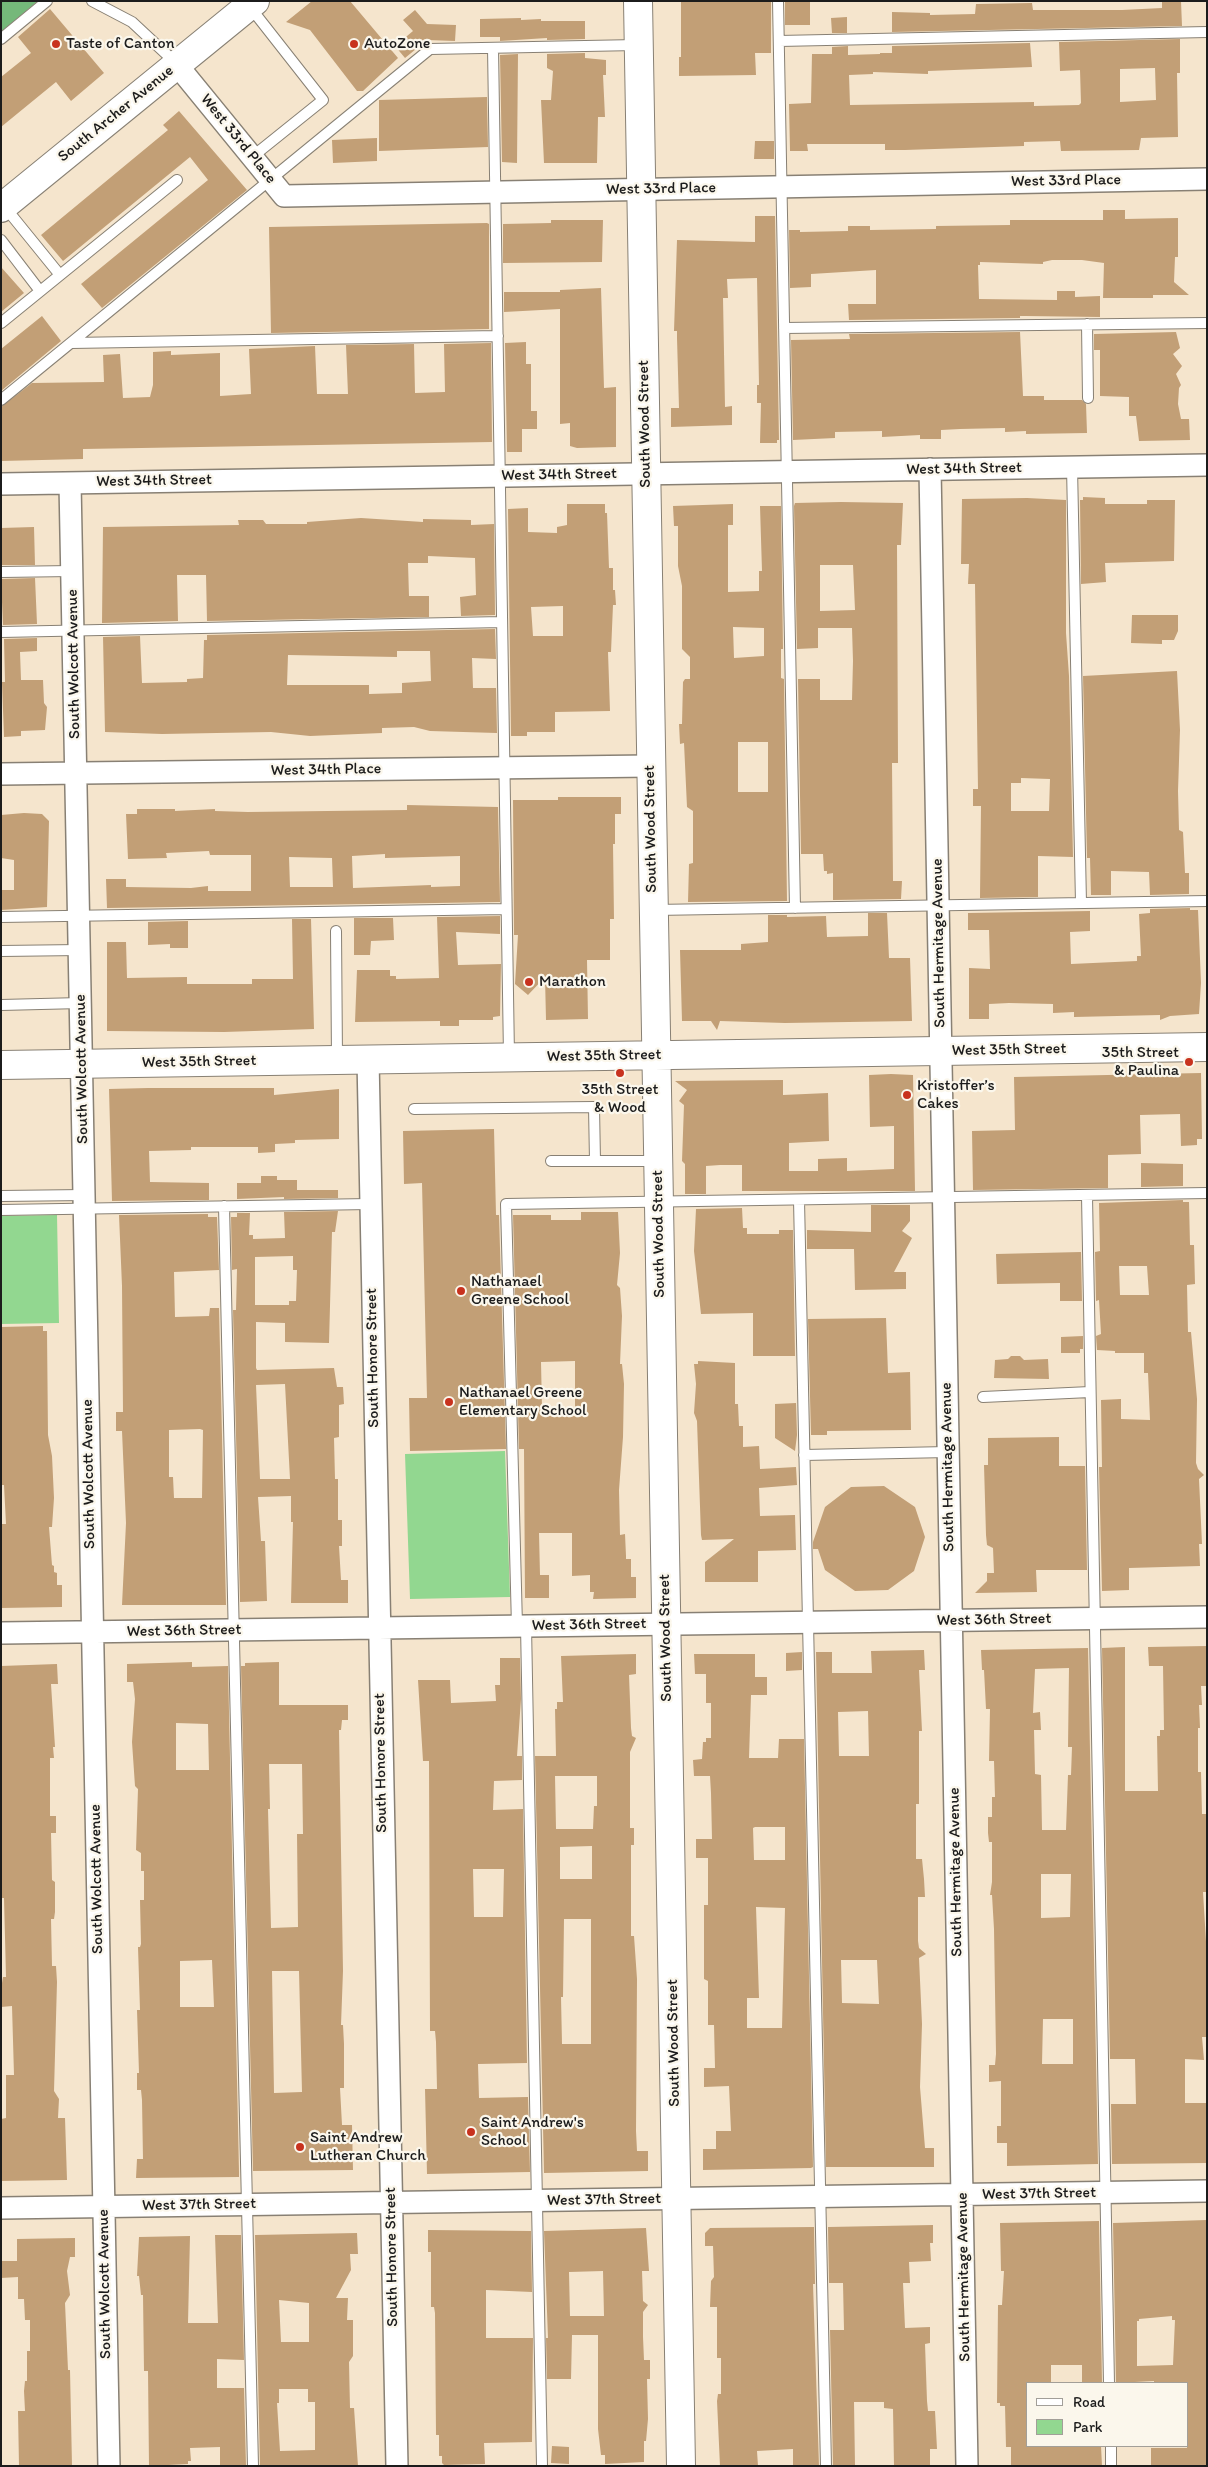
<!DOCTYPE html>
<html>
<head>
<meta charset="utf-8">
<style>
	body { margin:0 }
	#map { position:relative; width:1208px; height:2467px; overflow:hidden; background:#f5e5cd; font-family:Itim,sans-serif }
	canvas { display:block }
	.frame { position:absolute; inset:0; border:2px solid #1c1c1c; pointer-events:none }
	.legend { position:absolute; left:1026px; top:2382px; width:162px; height:65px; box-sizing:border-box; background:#fbf7ec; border:1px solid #a29f99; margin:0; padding:6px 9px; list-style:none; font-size:15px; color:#1c1c1c }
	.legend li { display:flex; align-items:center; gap:10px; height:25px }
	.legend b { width:25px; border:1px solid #a29f99 }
</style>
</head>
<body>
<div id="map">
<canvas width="1208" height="2467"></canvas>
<div class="frame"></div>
<ul class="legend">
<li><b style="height:6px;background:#fff"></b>Road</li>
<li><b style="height:14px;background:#92d790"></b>Park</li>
</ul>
</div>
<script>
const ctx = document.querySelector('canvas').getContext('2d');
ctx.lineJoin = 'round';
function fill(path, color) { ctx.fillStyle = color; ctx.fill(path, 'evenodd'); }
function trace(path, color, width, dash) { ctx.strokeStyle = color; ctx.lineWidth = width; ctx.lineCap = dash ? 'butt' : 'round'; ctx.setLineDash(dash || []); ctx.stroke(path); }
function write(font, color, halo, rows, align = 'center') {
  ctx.font = font + ' Itim,sans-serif'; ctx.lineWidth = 4.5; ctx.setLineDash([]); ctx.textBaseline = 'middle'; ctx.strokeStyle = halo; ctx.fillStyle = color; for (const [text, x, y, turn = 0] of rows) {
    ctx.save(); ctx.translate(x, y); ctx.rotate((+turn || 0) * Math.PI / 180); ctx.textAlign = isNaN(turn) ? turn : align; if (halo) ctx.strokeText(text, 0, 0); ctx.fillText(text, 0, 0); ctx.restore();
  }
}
const green = new Path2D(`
	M57,1215l2,108 -58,1v-108z
	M505,1451l5,146 -100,2 -5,-145z`);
const forest = new Path2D(`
	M1,1h37l-37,31z`);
const building = new Path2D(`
	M312,1h38l48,57 -35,33h-6l-47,-61 -24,-8z
	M681,1h90v52h-16l1,22 -77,1v-19h2z
	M785,1h25v24h-25z
	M1162,1h19l1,25 -290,6v-20l38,1v2l45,-1 1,-10 56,-1 1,7h89l40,-2z
	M50,9l54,64 -33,28 -15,-19 -55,45v-50l30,-24 -13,-16z
	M415,10l12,14 29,1 -1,16 -28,-1 -22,18 -10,-12 18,-15 -10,-11z
	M847,17v16h-15l-1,-15z
	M521,18v2l20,-1v2h44v18l-38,1v-2l-47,3v-4h-20v-18z
	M1180,39v34h-3l1,64 -37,1 -2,12 -78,1 -1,-10 -36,1v4l-119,4h-20v-6h-78l1,7h-18l-1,-47 22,-1 1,-49h20v-7l16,-1v9l32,-1v-1h12v-7l138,-3 2,24 -104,4v3l-55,-2v2l-24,1 1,30 184,-3v4l45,-1 2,-2 -1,-33 -20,1 -1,-29zM1155,68l1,32 -36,2v-33z
	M585,53v5l21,2v15h-3l2,42h-7l-1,46h-53l-3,-63h10l2,-29 -6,-3v-14z
	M518,54l-1,109 -15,-1 -2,-107z
	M487,97l1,50 -109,4v-51z
	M179,111l68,79 -145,118 -21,-24 127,-104 -18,-23 -127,104 -22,-26 127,-105 -5,-5z
	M377,138v23l-44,2 -1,-23z
	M755,141h19v18h-20z
	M1103,210h22v9l53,-1v39h-3l-1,25 15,13h-36v3h-50l1,-35 -22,-3h-30l-9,2v2l-63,-2v3h-2l1,34 78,1v-9h18v6l25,-1v21l-74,-1h-6v2l-171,2 -1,-16h28v-34l-65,4v13l-21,1 -1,-58h11v2l48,-1v-5h22v4l66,-1v-3l74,-1v-5h93z
	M755,216h20l4,224h-2v3h-17l1,-40h-4v-18h2l-2,-107 -30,1 1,19h-5l2,109 7,-1v19l-61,2v-19h8l-2,-70v-7h-3l3,-91 78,2z
	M551,220h52l-1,42 -99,1v-39l48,-1z
	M487,223l2,1v105l-218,4 -2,-106z
	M1,267l23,26 -23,19z
	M601,288l3,100 12,-1v60l-39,1 -7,-2v-23l-10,1v-115l-56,3v-20h56v-2z
	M42,316l19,25 -60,50v-42z
	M1020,332l3,64h21v4h38l4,4 1,29 -61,1v-3l-21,1v-4l-45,1 -19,1v9h-21v-4l-38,2v-6l-47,1v6l-42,2 -2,-100 59,-1 -1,-5z
	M1176,332l4,16 -7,6 9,12 -6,8 5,11 -2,3 -1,16 3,15h8l1,21 -51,1 -3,-25h-7v-19l-29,-1v-46h-6v-16z
	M526,342v22h5v47h6v18h-15v23h-15l-2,-109z
	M491,343l1,99 -409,7v10l-82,2v-54l31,-24 72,-1 -1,-27 17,-1 3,44 27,-1 3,-12v-33l18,-1v4l49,-2v43l31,-2 -2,-45 66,-3 2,48h31l-2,-49 68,-1 1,49 30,-1 -1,-48z
	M1083,497l22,1v6h42v-4h28l-1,61 -69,2 1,19 -25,2 -1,-84h3z
	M1027,498l39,2v133l3,43 4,181 -35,-1v41l-58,1 1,-92h-8v-17h5l-3,-205h-7l1,-20h-8l1,-65zM1021,778l29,1 -1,32h-38v-28h10z
	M841,502l62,1 -2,42h-4l1,218h-6l1,118h9l-1,18 -68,1v-27l-6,1v-3h-3l-1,-17h-22l-3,-175h22v21h32l1,-39 -1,-33h-34v20l-21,1 -3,-143 1,-3zM820,565h33l2,45 -35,1z
	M567,504h38v9h2l2,55h4v22h2l1,15h-3l-2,47h-3l2,59 -55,1v20h-28v4h-16l-3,-227 20,-1v24l29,1v-6l10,-2zM563,606v30h-30l-2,-29z
	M733,504v21h-5v67l31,-1v-20h3l-2,-65h21l2,143h-2v29l3,1 3,222 -99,1 1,-38 4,-1v-52l-6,-4 -3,-64 -4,1 -1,-20h3l1,-42 2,-3h5v-22l-8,-8v-63l-4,-20v-40h-4l-1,-20zM733,627l31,1v28l-30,2zM738,742h30v50h-30z
	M361,518l62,4v-3l48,1v5l23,-1 1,91 -34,1 -1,-19 16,-2 -1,-37 -47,-2v7h-20l1,33h20v21l-222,4 -1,-46h-29l1,46 -76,2 1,-96 136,-2 -1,-5h25l3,4h41v-2z
	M34,527l1,38h-34v-37z
	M35,578l2,46 -34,1 -2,-46z
	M1132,615h46v16l-4,9h-12v4l-31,-1z
	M495,629l1,30 -24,-1 1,30h23l1,45 -67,-2 -16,-4 -32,1v5l-72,3 -39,-4 -109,2 -57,-2 -2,-95 37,-1 2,47 45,-1v-3l16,-1 1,-38h3v-5zM397,651h33l1,30 -29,2v10l-33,1v-9h-82l1,-30 109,2z
	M37,638v13l-17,1 1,28h22l1,23 3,4 -2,23 -24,1v5l-17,1 -2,-55h3l-1,-43z
	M1177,671l3,59 -2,61 1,39 4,2 2,41h4v21l-39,1 -1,-23 -38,-1v24h-20l-1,-37h-3l-4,-182z
	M558,797h63v17h-6v30h-2l1,75h-4v41h-23l1,59 -42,1 -1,-43 -17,18 -13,-11 3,-49h-4l-1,-135h45z
	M407,805l91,2 2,95 -393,6 -1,-29h20v8l65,1 17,-2v5h43v-36h-41l-1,-4 -43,2 1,5 -39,1 -2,-45h11v-5h38v2l40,-2v2l33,1 159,-2zM385,854v4l75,-2v30l-29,1v-2l-78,3 -1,-32zM289,857l43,1 1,29h-43z
	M24,813l18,1 7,7 -2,86 -46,3v-20h13v-30l-13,-2v-43z
	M1190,908v2h8l3,73 -2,31 -29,2 -10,4v-5l-86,2v-5l-21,1v-9l-44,-1 -20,1v15h-20v-51l21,1 -1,-39h-21v-17l122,-2v20l-20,1 1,32 66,-3v-5h4l-2,-42 11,-1v-4z
	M868,913h19l2,45h21l2,63 -127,2 -65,-2 -3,9 -6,-9h-29l-2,-71h61v-6l27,-2v-27h19v2l39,-1 1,21 41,-1z
	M500,916v18l-44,-2 2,33 43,-1 -1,52 -7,1v3h-34v6h-19v-5l-85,1 2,-52h33v6h6v3l43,-1 -2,-61z
	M354,918h39l1,22 -23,1 -1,14h-16z
	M292,919h19l3,110 -90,3 -117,-1v-89h19l1,36 60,-1v7h65v-5h41z
	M188,921v27h-18v-4l-22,1v-23z
	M1201,1073l1,66h-5v6l-16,1 -1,-32 -40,1 1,39 -33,1v33l-135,2 -1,-59 43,-1 -1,-53z
	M891,1074l22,1 2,116h-173v-26h-22l-14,1v28h-21v-30l-3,-3 2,-56 -5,-4 8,-11 -12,-9 108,-1v15l45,-2 1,48 -40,2v28h29v-12l29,-1v13l47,-2v-43l-24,1 -1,-52z
	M148,1088h126v7l65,-6v50l-44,1v3l-20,1v8l-17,1v-6h-67v3l-42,1 1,31 59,1v17l-97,1 -3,-112z
	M494,1129l2,86h3l7,234 -96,2 -1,-53h18l-5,-215 -18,1 -1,-53z
	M1141,1163l42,1v22l-42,1z
	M261,1176h16v4h20v10h41v8l-54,1v-2l-47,2v-16h24z
	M1183,1200v2h6l1,43h4l1,39 -8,1 1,47h3l6,67 -1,64 2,6 6,6 -5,4 3,65h-3l1,22 -71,2v22l-27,1 -3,-124h3l-1,-67 20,-1v20l29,1 -2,-47h-4v-20h-29v-2l-18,-1 -1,-14 5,-2 -2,-34 -3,1 -1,-49 5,-1 -1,-48zM1119,1266h28l2,29h-29z
	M871,1205h39v16l-8,10 10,7 -18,34h12v17l-51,1 -1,-41h-47v-19l64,2z
	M742,1208l1,20h4v6h32v-4h14l2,126h-42v-43l-52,1 -7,-63 2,-42z
	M338,1211l-3,21h-3l-3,111 -44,-1v-19l-29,-1v46l1,2 77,-2 3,19h6l1,17 -5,1v32l-5,1 1,41h3v41h4v26h-3l2,34h7v23h-57l2,-81h-2v-26l-33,1 3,44h4l2,60 -27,1 -7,-292h3l1,-41 -5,1 -1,-53h6v-4h13l-1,22h4v4l32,-1 -1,-26zM293,1256v14h4l-1,31h-7v4h-34v-48zM285,1384l5,95h-30l-4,-94z
	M581,1212h37l2,41 -3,32 3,3 2,28 -2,48h2l2,20 -1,53 -4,53 1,45 5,-1 1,22v3h5v18h5v21l-43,1 1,-7h-4v-17l-18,1v-43h-33l1,42h9v23h-24l-1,-149h-5l-6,-234h38v5h30zM575,1361v46l-33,1 -1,-46z
	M208,1214v3h9l2,53 -45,2 1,45 34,-1 1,-8h9l7,297h-104l4,-82 -4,-92h-6v-19h7l-1,-126 -3,-71zM200,1429l3,1 -1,68h-28l-1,-21h-4v-47z
	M1081,1252l1,49h-22v-18l-63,1 -1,-30z
	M886,1318l2,55 22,-1 1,58 -84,1v4h-16l-3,-116z
	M43,1326v5h4l1,104 4,21 2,42 -2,29h-3l3,38 2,1v6l3,1v12h5v22l-61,1v-84h5l-2,-39h-3v-158z
	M1083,1336v13h-3v4h-19v-16z
	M1011,1356h9l4,4 24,-1 1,20 -55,-1 1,-18 13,-1z
	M698,1361l37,2v41h3l1,22h4v21l16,-1 1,23 36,-2 1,18 -38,3 1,28 35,-1 1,35 -38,1v31h-53v-20l29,-23 -32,1 -1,-5 -4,-114 -3,-8 2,-29 -2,-20h4z
	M796,1403l1,32 -2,16 -20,-13v-34z
	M1059,1437v29h26l2,104h-51l1,22 -62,1 12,-12v-8h7l-1,-25 -6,-3 -1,-10 -2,-70h4v-27z
	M884,1486l31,21 10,30 -11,34 -26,19 -33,1 -30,-21 -7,-21h-5v-7l12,-35 26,-20z
	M1207,1646v40h-6l1,19h-3l1,23h-2v44h3l1,42h5v78h-4l4,66v79h-5l2,23 -19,-1v44h22v60l-95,1 -1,-60h25l-1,-45h-25l-8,-411 23,-1v144h33l-1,-55h3v-6h4l-1,-64h-14l-1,-19z
	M1088,1648l10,516 -91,2v-23h-10v-17h4v-45l-12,1v-17h6l1,-11 -2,-125 -2,-34h-2l2,-13v-40h-3l-1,-9v-16h4v-20h3l-1,-36h-5l1,-52h-4l-2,-39h-2l-1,-20zM1069,1668l-1,79h4l-1,28h-3l-2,55h-24l-1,-55 -6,-1 -1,-44h7l-1,-18 -7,1 2,-44zM1041,1874h30l-1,43 -29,1zM1043,2019h30v45h-31z
	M924,1650l1,20h-6l3,61h-3v73h-3v55h6l2,20 1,18h-7v44l1,7 7,6 -7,4 3,66 -2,63 5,61h9v19h-108l-10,-515h16v21h40l-1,-22zM868,1711l1,45h-30l-1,-44zM841,1960h36l2,44 -37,-1z
	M802,1652v18l-16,1v-18z
	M636,1654v20l-7,1 2,53 1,8 4,2 -6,14v76h4v17h-3v91h3l3,43 -1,152 1,20h11v20l-104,2 -9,-417h21l-1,-47h2v-7h6l-2,-46zM555,1776h42v30h-3l-1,23h-37zM592,1846v33h-32v-32zM564,1919h27v125h-29l-1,-47h2z
	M694,1654h61v23h12v18h-16l-2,63h29l1,-19h25l9,428 -2,1 -108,2v-21h13v-18h15l-2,-45 -25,1v-19h11l-1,-43h-6v-44l-4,-2v-74h4v-47h-12v-19h16l-1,-46 -1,-17h-16l-1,-16 9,-1 1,-17h3v-4h5v-35h-5v-29h-11zM755,1827h30v33h-31l-1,-32zM756,1907l29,1 -3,120h-35v-30h12z
	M500,1658h20l1,41 -4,57h5v24l-28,1 -1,29 30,-1 4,254 -49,1 1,34 49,-1 2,75 -103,2 -2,-85h12l-1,-47 -1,-11h-5l-1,-270h-6l-5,-81h32l1,23 45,-2 -1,-16h5zM473,1869h31l-1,48h-29z
	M192,1662v5l36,-1 11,506v5l-103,1 1,-19h6l-1,-59 -1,-10h-4v-17h2l-2,-63h3l-2,-63h2l1,-3 -1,-44h4v-29h-3v-18l-5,-3 2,-61 -3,-3 -3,-44 3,-43 -2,-17h-6v-18zM176,1723l32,1 1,46h-33zM212,1960l2,47h-34v-46z
	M279,1662v43h69v15h-6l-1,10h-2l4,241 -2,54h2l1,19v44h-4l2,37h10l1,45 -100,1 -12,-505h4v-3zM269,1764h33l1,70h-6l1,93 -27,1 -3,-119h2zM272,1971h27l3,121 -28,1z
	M57,1664l1,20h-7l4,63h-2l1,11h-4v58h6v17h-5l1,47 3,2v30l-1,7h-3l1,47h4l1,16 -3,109 5,8 -1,19h7l2,62 -66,1v-62l5,-1v-43h8l-2,-69 -11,1v-18l2,-12h3l-2,-79h-3v-232z
	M1207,2220v245l-56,1v-18h36v-65h-33v-2l-38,2 -3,-160zM1172,2316v4h3l-2,45 -36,1v-45h2v-2z
	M1099,2221l3,162h-20v-18h-31v18h-24v63h74l1,20h-91v-19h-5l-1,-41h-5v-3h-3l1,-98h4l2,-34h-3l-1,-48z
	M933,2225v18h-3l1,18 -22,1 1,21h-7l2,45 25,-1v16l-5,1 2,57 1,10h7l2,38h-7v17h-36l-1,-57 -9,-1v-6h-30l1,64h-22l-3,-136h14l-1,-47h-14l-1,-56z
	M814,2227l1,57h-2l6,182h-26v-17l-36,2 1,15h-38l-3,-65 1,-7h3v-36h-4v-51h-7l1,-26 3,-4 -1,-31h-8v-13l5,-5z
	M646,2228l3,43h-7l1,30 5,4 -5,7v25l1,23h6v19h-3l1,40 -2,22h-2v21l-39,2v-9h-4l-3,-26v-94h-26l-1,44h-24l-1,-41h2l-4,-107zM603,2271l1,45h-34l-1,-44z
	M428,2230l103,1 1,61 -46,-2v48h47l-1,104 -48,1 1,21 -41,1 -2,-2v-7h-3v-21h-3l-1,-122 -1,-6h-3v-55h-3z
	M357,2233l1,21h-8l1,16 -15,28h12l-1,22h6v36l-4,6 1,46h4l4,58h-98l-5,-231zM279,2300l30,3v39h-28zM279,2389h29v13h7v48l-35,1 -3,-48h2z
	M215,2235h26l3,125 -27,-1v29h27l2,78h-26v-19l-30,1 1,13h-3v3l-39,2 -1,-95h-4l-1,-76h-2l-2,-19h-2l2,-39 51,-1 -2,87h30z
	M75,2238v19h-5l-3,14 3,24 -5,8 3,67h2l2,96h-53l-1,-55h7l-1,-20 1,-10h2v-30h3v-31h-5l-1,-21h-6v-22l-17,1v-17h16v-22z
	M552,2446l17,1v17l-18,-1z`);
const lane = new Path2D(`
	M92,1l40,21 45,42
	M778,1l17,907
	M250,7l73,93 -71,57
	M1,39l46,-38
	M779,41l428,-9
	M493,48l16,1008
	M4,206l56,69
	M1,240l39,51
	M1,323l176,-143
	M1087,324l1,74
	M784,328l423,-5
	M71,343l427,-7
	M1,400l429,-351 207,-4
	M1072,467l9,436
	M1,572l71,-1
	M1,632l501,-10
	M654,910l553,-9
	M1,917l505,-8
	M336,931l1,128
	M1,951l79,-1
	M1,1005l80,-2
	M414,1109l180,-2 1,54
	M551,1161h105
	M1,1196l83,-1
	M1087,1196l22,1187
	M799,1200l27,1266
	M224,1206l29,1260
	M1,1210l369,-6
	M983,1397l107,-5
	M804,1455l144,-3
	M517,1626l-11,-422 701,-11
	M526,1626l16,840
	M1111,2446v20`);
const street = new Path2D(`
	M177,65l107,131 923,-17
	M930,469l37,1997
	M70,483l39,1983
	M1,484l1206,-19
	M1,774l649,-8
	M368,1059l29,1407
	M1,1633l1206,-16
	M1,2208l1206,-17`);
const secondary = new Path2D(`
	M638,1l43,2465
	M1,208l254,-207
	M1,1065l1206,-18`);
const markers = [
	[56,44,5,"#c8321e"],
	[354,44,5,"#c8321e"],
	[529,982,5,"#c8321e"],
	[1189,1062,5,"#c8321e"],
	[620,1073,5,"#c8321e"],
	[907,1095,5,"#c8321e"],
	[461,1291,5,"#c8321e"],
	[449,1402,5,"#c8321e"],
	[471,2132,5,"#c8321e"],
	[300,2147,5,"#c8321e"]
];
const poiNames = [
	["Taste of Canton",66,44],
	["AutoZone",364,44],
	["Marathon",539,982],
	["35th Street",1179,1053,"right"],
	["& Paulina",1179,1071,"right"],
	["Kristoffer’s",917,1086],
	["Cakes",917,1104],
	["35th Street",620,1090,"center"],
	["& Wood",620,1108,"center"],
	["Nathanael",471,1282],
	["Greene School",471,1300],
	["Nathanael Greene",459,1393],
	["Elementary School",459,1411],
	["Saint Andrew's",481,2123],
	["School",481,2141],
	["Saint Andrew",310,2138],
	["Lutheran Church",310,2156]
];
const streetNames = [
	["South Archer Avenue",116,114,-39],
	["West 33rd Place",238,139,51],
	["West 33rd Place",1066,181,-1],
	["West 33rd Place",661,189,-1],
	["South Wood Street",645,424,-91],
	["West 34th Street",964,469,-1],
	["West 34th Street",559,475,-1],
	["West 34th Street",154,481,-1],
	["South Wolcott Avenue",74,664,-91],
	["West 34th Place",326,770,-1],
	["South Wood Street",651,829,-91],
	["South Hermitage Avenue",939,943,-91],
	["West 35th Street",1009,1050,-1],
	["West 35th Street",604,1056,-1],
	["West 35th Street",199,1062,-1],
	["South Wolcott Avenue",82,1069,-91],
	["South Wood Street",659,1234,-91],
	["South Honore Street",373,1358,-91],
	["South Hermitage Avenue",948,1467,-91],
	["South Wolcott Avenue",89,1474,-91],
	["West 36th Street",994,1620,-1],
	["West 36th Street",589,1625,-1],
	["West 36th Street",184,1631,-1],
	["South Wood Street",666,1638,-91],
	["South Honore Street",381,1763,-91],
	["South Hermitage Avenue",956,1872,-91],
	["South Wolcott Avenue",97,1879,-91],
	["South Wood Street",674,2043,-91],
	["West 37th Street",1039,2194,-1],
	["West 37th Street",604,2200,-1],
	["West 37th Street",199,2205,-1],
	["South Honore Street",392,2257,-91],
	["South Hermitage Avenue",964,2277,-91],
	["South Wolcott Avenue",105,2284,-91]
];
fill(green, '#92d790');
fill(forest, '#75b87a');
fill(building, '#c29f76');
trace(lane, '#888074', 12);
trace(street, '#888074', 24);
trace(secondary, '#888074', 30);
trace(lane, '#fff', 10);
trace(street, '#fff', 21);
trace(secondary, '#fff', 28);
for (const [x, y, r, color] of markers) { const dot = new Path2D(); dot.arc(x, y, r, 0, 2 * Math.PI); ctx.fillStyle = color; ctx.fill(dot); trace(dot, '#fbf7ec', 2); }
write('16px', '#1c1c1c', '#fbf7ec', poiNames, 'left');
write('16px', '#1c1c1c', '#fbf7ec', streetNames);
</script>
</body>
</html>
